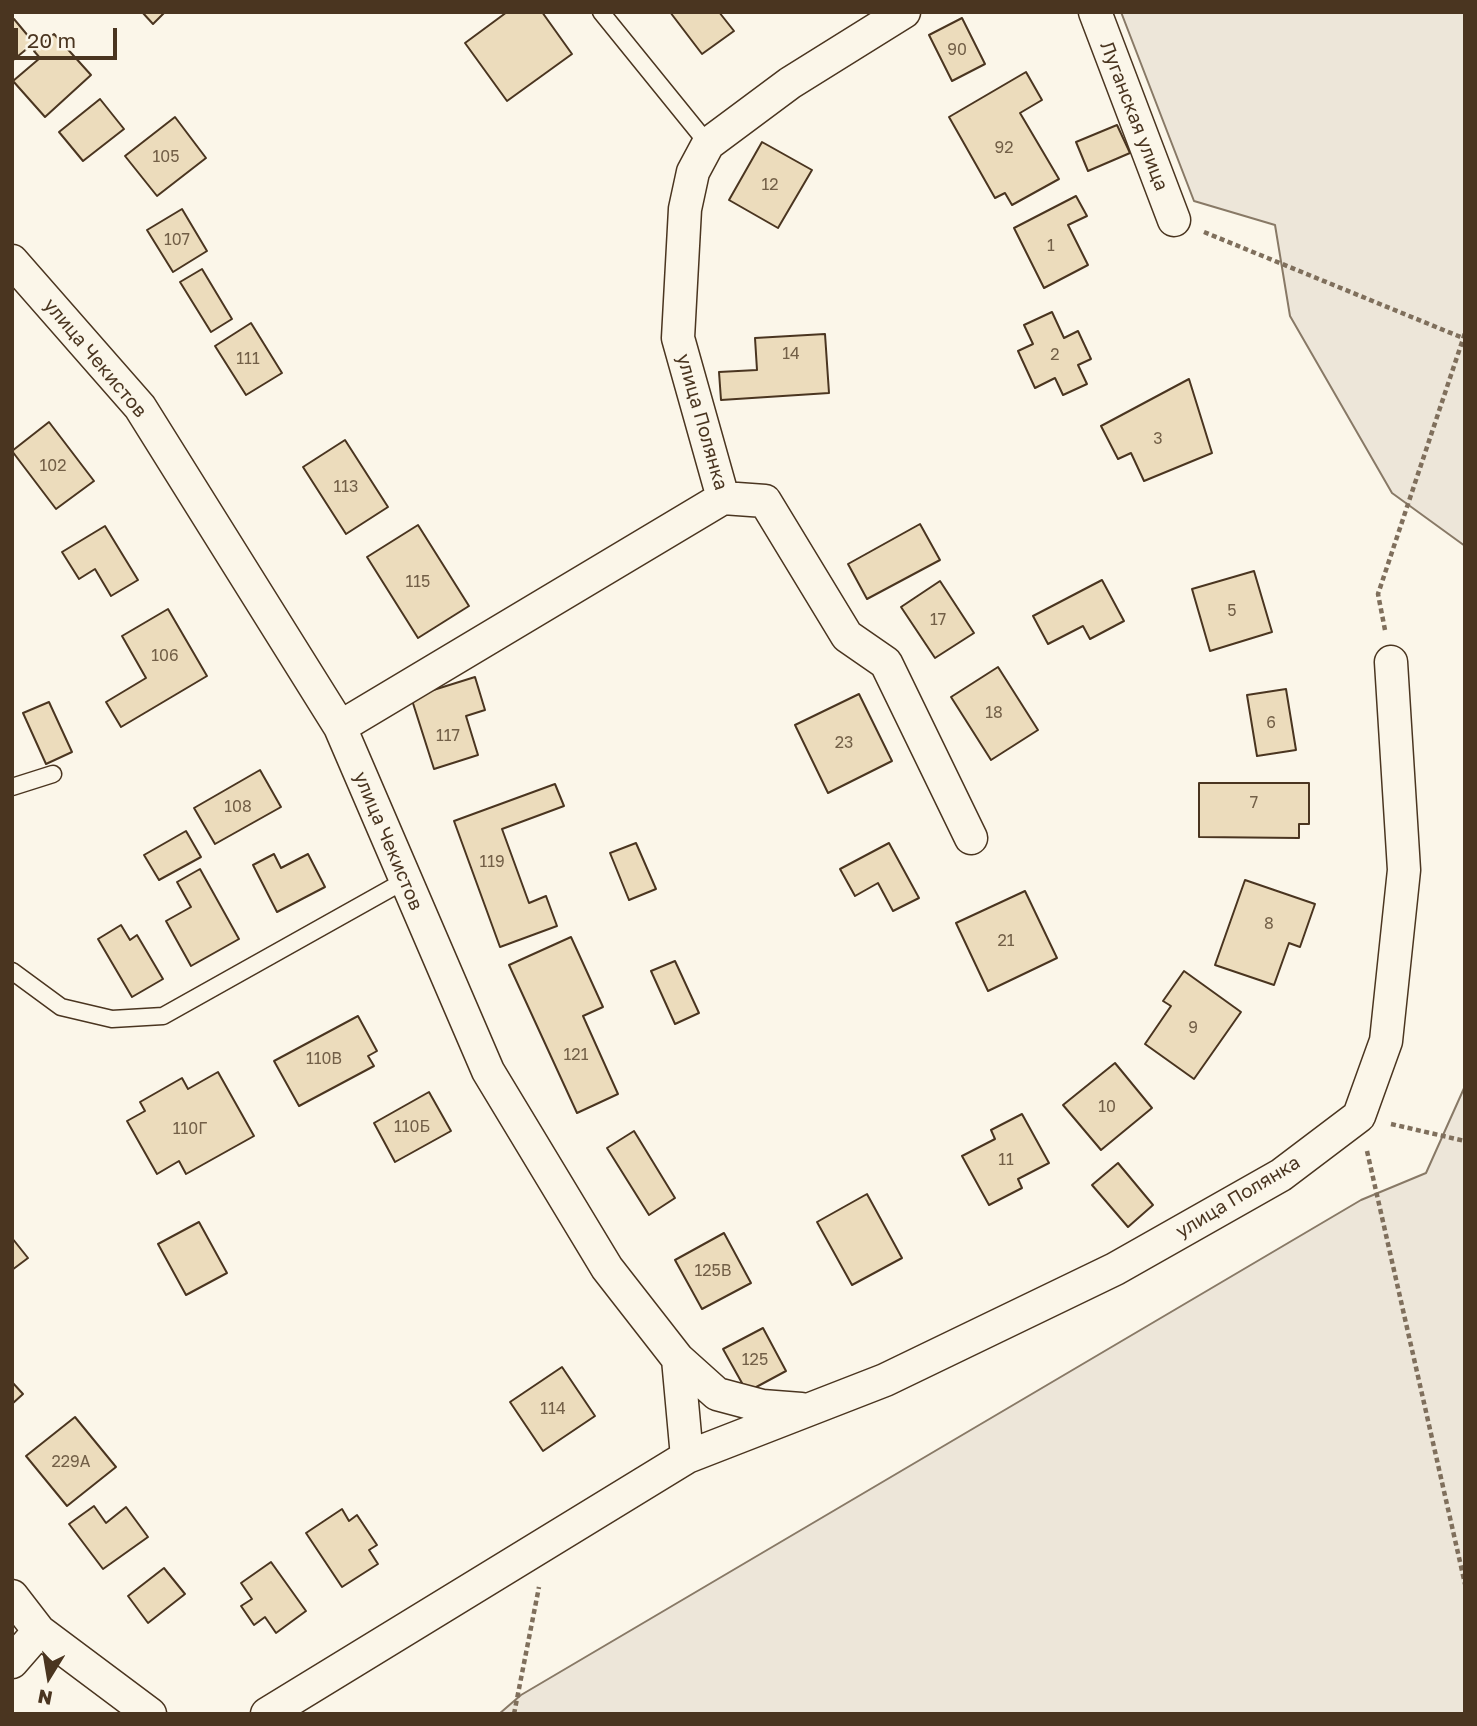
<!DOCTYPE html>
<html>
<head>
<meta charset="utf-8">
<style>
	body { margin:0 }
	#map { position:relative; width:1477px; height:1726px; overflow:hidden; background:#fbf6e9; font-family:"Golos Text",sans-serif }
	canvas { display:block }
	.frame { position:absolute; inset:0; border:14px solid #4a3520; pointer-events:none }
	.north { position:absolute; left:14px; top:1642px; width:70px; height:70px; -webkit-text-stroke:5px #fbf6e9; paint-order:stroke; rotate:191deg; font-size:19px; font-weight:700; line-height:28px; text-align:center; color:#4a3520 }
	.north::after { content:''; display:block; margin:auto; width:24px; height:32px; background:#4a3520; clip-path:polygon(50% 0,100% 100%,50% 72%,0 100%) }
	.scale { position:absolute; left:14px; top:28px; width:103px; height:32px; box-sizing:border-box; border:4px solid #4a3520; border-top:0; padding-left:9px; font-size:21px; line-height:24px; white-space:nowrap; color:#4a3520; -webkit-text-stroke:5px #fbf6e9; paint-order:stroke }
</style>
</head>
<body>
<div id="map">
<canvas width="1477" height="1726"></canvas>
<div class="frame"></div>
<div class="north">N</div>
<div class="scale">20 m</div>
</div>
<script>
const ctx = document.querySelector('canvas').getContext('2d');
ctx.lineJoin = 'round';
function fill(path, color) { ctx.fillStyle = color; ctx.fill(path, 'evenodd'); }
function trace(path, color, width, dash) { ctx.strokeStyle = color; ctx.lineWidth = width; ctx.lineCap = dash ? 'butt' : 'round'; ctx.setLineDash(dash || []); ctx.stroke(path); }
function write(font, color, halo, rows, align = 'center') {
  ctx.font = font + ' "Golos Text",sans-serif'; ctx.lineWidth = 5; ctx.setLineDash([]); ctx.textBaseline = 'middle'; ctx.strokeStyle = halo; ctx.fillStyle = color; for (const [text, x, y, turn = 0] of rows) {
    ctx.save(); ctx.translate(x, y); ctx.rotate((+turn || 0) * Math.PI / 180); ctx.textAlign = isNaN(turn) ? turn : align; if (halo) ctx.strokeText(text, 0, 0); ctx.fillText(text, 0, 0); ctx.restore();
  }
}
const green = new Path2D(`
	M1121,12h344v534l-73,-53 -102,-177 -15,-91 -81,-24z
	M1465,1086v628h-966l22,-19 840,-495 65,-27z`);
const building = new Path2D(`
	M142,12h23l-12,12z
	M507,12h35l30,42 -65,47 -42,-58z
	M670,12h49l15,19 -32,23z
	M962,18l23,46 -33,17 -23,-46z
	M14,19l20,24 -22,18v-41z
	M54,34l37,41 -46,42 -32,-36 27,-23 -6,-7z
	M1026,72l16,28 -22,13 39,66 -47,26 -7,-12 -10,5 -46,-81z
	M100,99l24,30 -41,32 -24,-29z
	M175,117l31,41 -49,38 -32,-40z
	M1117,125l13,28 -42,18 -12,-29z
	M762,142l50,28 -34,58 -49,-28z
	M1076,196l11,20 -19,9 20,40 -44,23 -30,-60z
	M182,209l25,42 -34,21 -26,-42z
	M202,269l30,50 -21,13 -31,-50z
	M1052,312l12,26 14,-7 13,28 -13,6 9,19 -24,11 -8,-17 -20,10 -17,-37 15,-7 -9,-19z
	M251,323l31,50 -36,22 -31,-49z
	M825,334l4,59 -108,7 -2,-28 38,-2 -2,-32z
	M1189,379l23,74 -68,28 -13,-28 -13,6 -17,-33z
	M49,422l45,59 -38,28 -44,-58z
	M345,440l43,67 -42,27 -43,-67z
	M920,524l20,36 -73,39 -19,-35z
	M418,525l51,81 -51,32 -51,-81z
	M105,526l33,54 -27,16 -16,-27 -16,10 -17,-27z
	M1254,571l18,61 -62,19 -18,-62z
	M1102,580l22,41 -34,18 -7,-13 -35,18 -15,-28z
	M940,581l34,52 -39,25 -34,-51z
	M168,609l39,67 -86,51 -15,-25 40,-24 -24,-42z
	M998,667l40,63 -47,30 -40,-63z
	M475,677l10,33 -19,6 12,39 -44,14 -23,-72z
	M1286,689l10,61 -39,6 -10,-61z
	M859,694l33,67 -64,32 -33,-68z
	M49,702l23,50 -26,12 -23,-51z
	M260,770l21,37 -66,37 -21,-36z
	M1199,783h110v41h-10v14l-100,-1z
	M555,784l9,22 -62,23 27,74 17,-7 11,30 -57,21 -46,-126z
	M186,831l15,26 -42,23 -15,-25z
	M636,843l20,46 -27,11 -19,-47z
	M889,843l30,55 -26,13 -15,-28 -23,13 -15,-27z
	M274,854l7,14 27,-14 17,33 -48,25 -24,-47z
	M200,869l39,70 -48,27 -25,-45 25,-14 -14,-25z
	M1245,880l70,24 -15,43 -11,-4 -15,42 -59,-20z
	M1025,891l32,67 -69,33 -32,-68z
	M121,925l9,15 7,-5 26,44 -31,18 -34,-58z
	M571,937l32,70 -20,9 35,78 -41,19 -68,-148z
	M675,961l24,52 -24,11 -24,-53z
	M1184,971l57,41 -47,67 -49,-35 26,-38 -8,-5z
	M358,1016l19,35 -9,5 6,10 -75,40 -25,-45z
	M1115,1063l37,45 -51,42 -38,-45z
	M218,1072l36,64 -68,38 -7,-13 -22,13 -30,-53 18,-10 -5,-9 42,-24 6,11z
	M429,1092l22,39 -56,31 -21,-39z
	M1022,1114l27,49 -31,16 4,9 -33,17 -27,-49 33,-17 -4,-9z
	M634,1131l41,67 -26,17 -42,-67z
	M1118,1163l35,42 -25,22 -36,-42z
	M867,1194l35,64 -50,27 -35,-63z
	M199,1222l28,51 -41,22 -28,-51z
	M724,1233l27,50 -49,26 -27,-49z
	M12,1238l16,20 -16,12z
	M763,1328l23,43 -39,21 -24,-43z
	M562,1367l33,49 -52,35 -33,-49z
	M12,1382l11,12 -11,10z
	M75,1417l41,50 -49,39 -41,-50z
	M94,1506l12,17 20,-16 22,30 -45,32 -34,-45z
	M342,1509l7,12 8,-6 20,30 -8,5 9,14 -36,23 -36,-54z
	M271,1562l35,49 -30,22 -11,-16 -11,8 -13,-19 11,-7 -11,-16z
	M164,1568l21,26 -37,29 -20,-27z`);
const path = new Path2D(`
	M1204,232l259,106
	M1385,630l-7,-36 87,-261
	M1391,1124l74,17
	M1367,1151l98,433
	M514,1714l25,-127`);
const lane = new Path2D(`
	M601,12l107,132
	M12,787l41,-13
	M12,971l49,36 51,12 51,-3 241,-135`);
const street = new Path2D(`
	M904,12l-114,71 -82,61 -15,28 -8,37 -7,129 45,160 42,3 82,135 39,27 85,175
	M1095,12l79,208
	M12,261l128,146 200,320 148,344 119,197 71,91 9,98
	M340,727l383,-229
	M678,1359l39,35 45,12 39,3
	M12,1596l27,35 111,83
	M12,1662l27,-31
	M267,1714l420,-257 198,-77 230,-111 166,-94 78,-59 27,-75 18,-171 -13,-208`);
const numberNames = [
	["90",957,50],
	["92",1004,148],
	["105",166,157],
	["12",770,185],
	["107",177,240],
	["1",1051,246],
	["14",791,354],
	["2",1055,355],
	["111",248,359],
	["3",1158,439],
	["102",53,466],
	["113",346,487],
	["115",418,582],
	["5",1232,611],
	["17",938,620],
	["106",165,656],
	["18",994,713],
	["6",1271,723],
	["117",448,736],
	["23",844,743],
	["7",1254,803],
	["108",238,807],
	["119",492,862],
	["8",1269,924],
	["21",1006,941],
	["9",1193,1028],
	["121",576,1055],
	["110В",324,1059],
	["10",1107,1107],
	["110Б",412,1127],
	["110Г",190,1129],
	["11",1006,1160],
	["125В",713,1271],
	["125",755,1360],
	["114",553,1409],
	["229А",71,1462]
];
const streetNames = [
	["Луганская улица",1134,116,69],
	["улица Чекистов",95,358,50],
	["улица Полянка",702,422,74],
	["улица Чекистов",388,841,67],
	["улица Полянка",1238,1197,-31]
];
fill(green, '#ede6d9');
trace(green, '#887966', 2);
fill(building, '#ecdcbc');
trace(building, '#4a3520', 2);
trace(lane, '#4a3520', 19);
trace(street, '#4a3520', 35);
trace(path, '#7f6f5c', 4.5, [5, 3.5]);
trace(lane, '#fbf6e9', 16);
trace(street, '#fbf6e9', 32);
write('16px', '#725f47', null, numberNames);
write('19px', '#4a3520', '#fbf6e9', streetNames);
</script>
</body>
</html>
